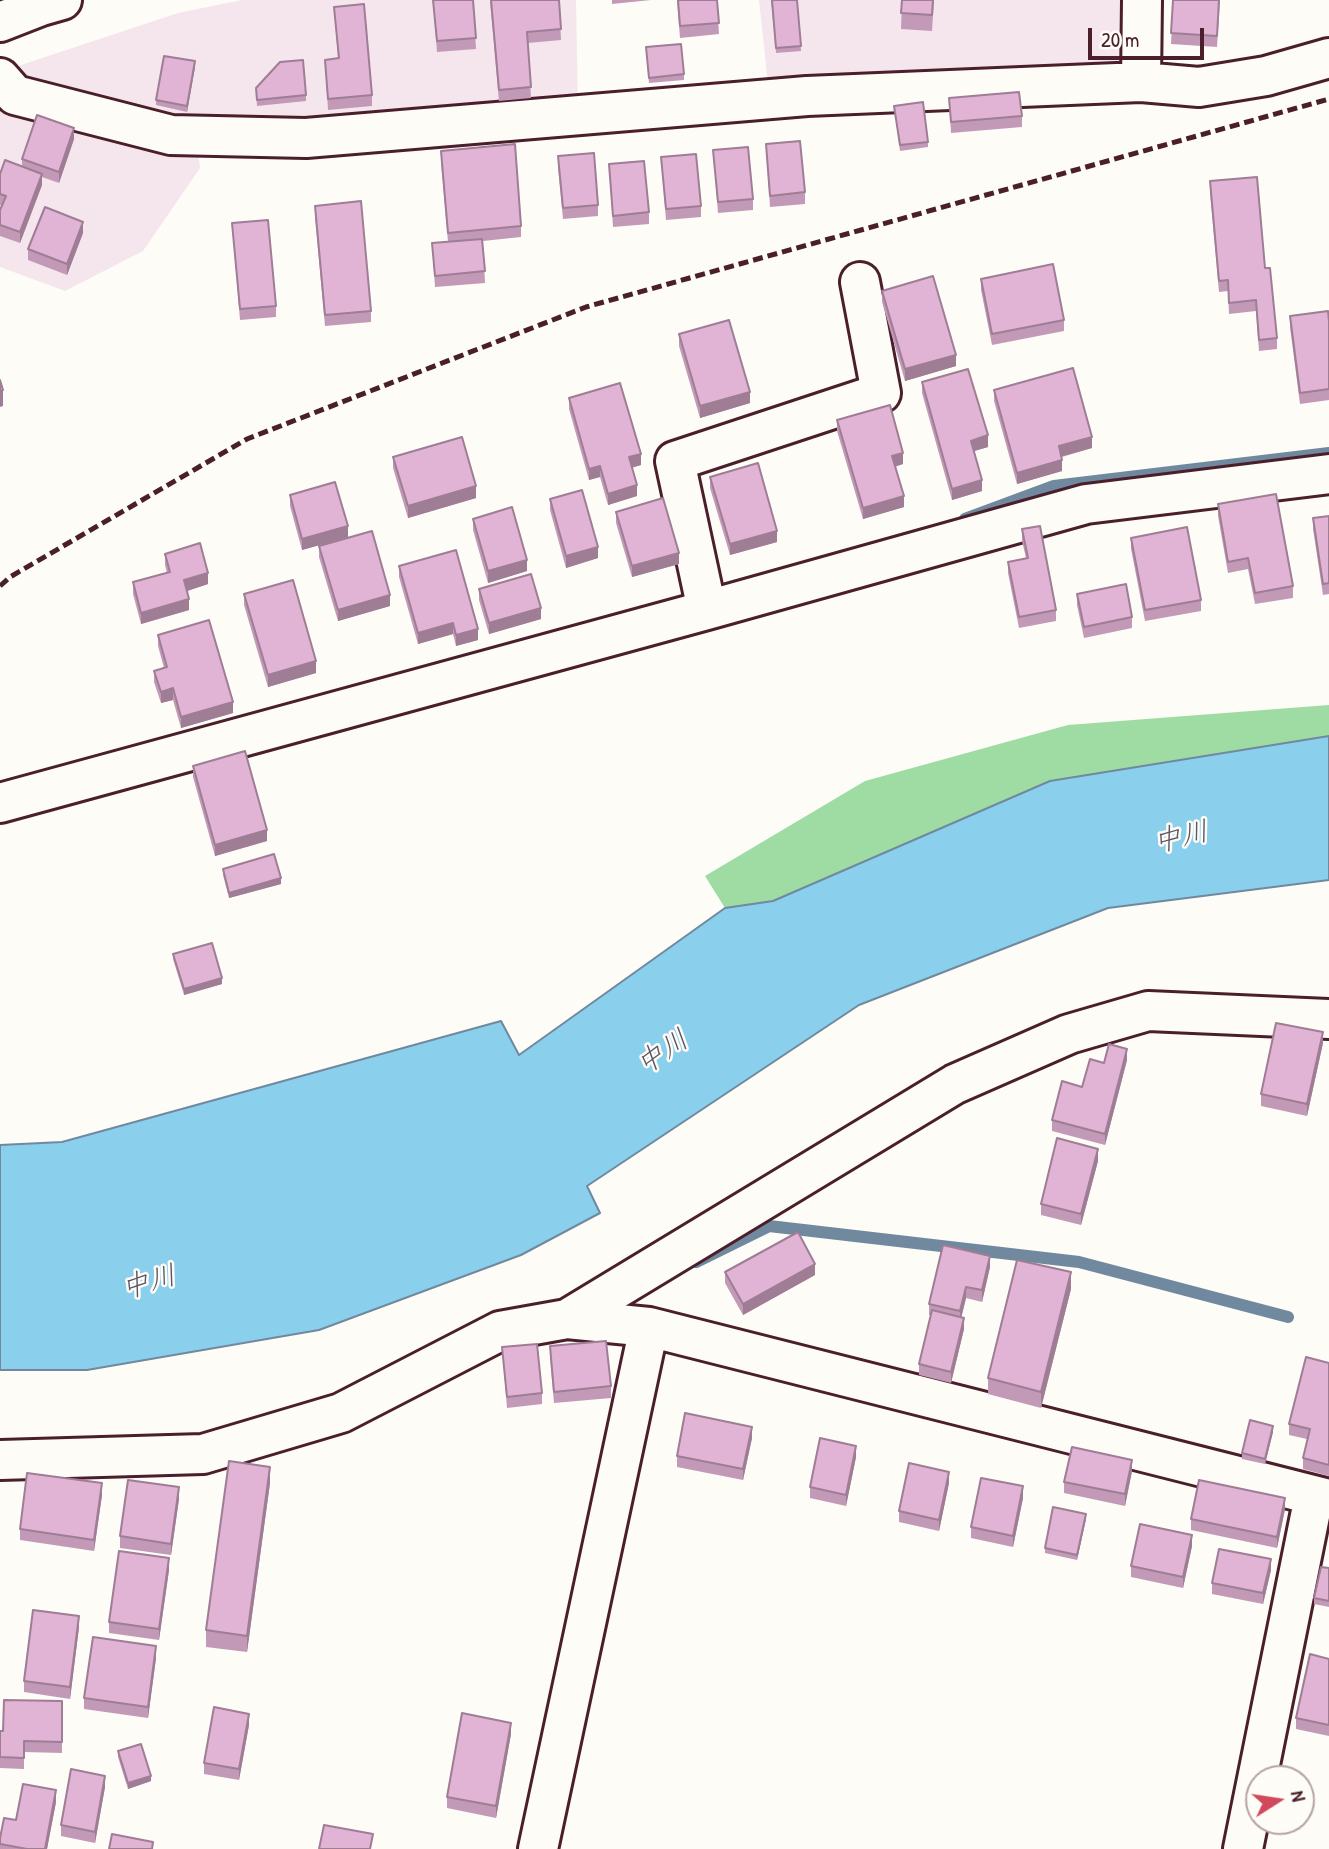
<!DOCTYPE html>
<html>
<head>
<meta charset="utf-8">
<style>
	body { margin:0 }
	#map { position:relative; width:1329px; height:1849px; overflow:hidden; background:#fdfcf7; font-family:"Patrick Hand",sans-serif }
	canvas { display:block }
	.north { position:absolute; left:1245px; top:1765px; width:70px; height:70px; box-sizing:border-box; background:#fdfcf7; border:2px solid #b5a4a5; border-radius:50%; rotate:78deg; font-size:19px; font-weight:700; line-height:28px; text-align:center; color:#4a1f2b }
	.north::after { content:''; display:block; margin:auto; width:24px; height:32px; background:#d1495b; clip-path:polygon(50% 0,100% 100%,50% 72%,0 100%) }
	.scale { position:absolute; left:1088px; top:28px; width:116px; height:32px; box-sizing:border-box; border:4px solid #4a1f2b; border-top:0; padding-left:9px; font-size:21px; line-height:24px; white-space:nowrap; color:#4a1f2b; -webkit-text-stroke:5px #fdfcf7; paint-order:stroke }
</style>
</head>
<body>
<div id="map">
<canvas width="1329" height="1849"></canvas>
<div class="north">N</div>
<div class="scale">20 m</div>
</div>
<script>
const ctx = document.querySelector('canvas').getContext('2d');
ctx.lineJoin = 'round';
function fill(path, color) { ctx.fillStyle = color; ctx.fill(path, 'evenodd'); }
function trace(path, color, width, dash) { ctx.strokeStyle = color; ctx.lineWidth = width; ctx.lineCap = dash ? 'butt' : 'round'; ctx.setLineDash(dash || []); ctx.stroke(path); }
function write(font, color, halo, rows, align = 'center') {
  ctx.font = font + ' "Patrick Hand","Klee One",sans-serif'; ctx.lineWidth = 5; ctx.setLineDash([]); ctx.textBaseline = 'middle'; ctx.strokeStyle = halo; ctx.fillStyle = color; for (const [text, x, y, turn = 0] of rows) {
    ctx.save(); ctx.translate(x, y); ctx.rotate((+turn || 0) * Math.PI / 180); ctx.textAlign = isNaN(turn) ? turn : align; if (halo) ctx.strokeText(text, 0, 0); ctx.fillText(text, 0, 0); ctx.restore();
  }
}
const built = new Path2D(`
	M242,0h334l2,113 -383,15 5,40 -57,83 -78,40 -65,-24v-195l178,-59z
	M759,0h396v62l-387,22z`);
const green = new Path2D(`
	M1329,705v31l-279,45 -277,120 -48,7 -20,-32 160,-95 203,-56z`);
const water = new Path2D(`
	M1329,736v144l-221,28 -249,97 -272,181 13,27 -79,42 -202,75 -232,40h-87v-225l62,-3 439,-121 18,34 206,-147 48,-7 277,-120z`);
const stream = new Path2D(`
	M965,519l89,-33 275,-33
	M696,1262l73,-36 310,36 209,55`);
const street = new Path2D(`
	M0,78l15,17 156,40 135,3 501,-42 334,-14 1,-82
	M1141,82l58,5 67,-11 63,-18
	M707,610l-32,-149 206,-68 -21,-111
	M0,803l707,-193 379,-106 243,-30
	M567,1319l388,-235 114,-50 79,-23 181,8
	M0,1460l203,-6 138,-41 159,-82 67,-12 82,8 680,172
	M538,1849l111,-522
	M1243,1849l71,-353`);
const highway = new Path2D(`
	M0,22l41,-16 21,-6`);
const rail = new Path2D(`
	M0,586l10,-9 237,-138 339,-132 743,-208`);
const wall = new Path2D(`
	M433,0h40l3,49 -39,3z
	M490,0h69l2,40 -33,3 3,55 -32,3z
	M612,0h39l-39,4z
	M677,0h40l2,34 -39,4z
	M771,0h26l4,51 -25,2z
	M902,0h32l-2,31 -31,-2z
	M1173,0h47l-3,47 -46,-3z
	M334,7l38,88v11l-44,4 -3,-50 13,-2z
	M646,47l38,27v6l-35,3z
	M195,67l-8,45 -31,-7v-5z
	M256,88l50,7v6l-49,5z
	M949,98l73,18v11l-71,6z
	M894,106l34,36v5l-28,4z
	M74,139l-15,44 -17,-6v8l-22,58 -20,-7v-26l2,-5h-2v-31l22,-8v-7z
	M766,144l39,48v12l-35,3z
	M713,150l40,49v11l-35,3z
	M441,151l80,75v11l-38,4 2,42 -50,4 -3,-44 16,-1 -7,-80z
	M558,156l40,49v11l-35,3 -5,-52z
	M661,157l40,49v11l-35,3z
	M609,164l40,48v12l-36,3z
	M1210,181l55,87 12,70v11l-18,2 -3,-40 -27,3 -1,-23 -9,1 -9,-100z
	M315,206l56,105v11l-46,4 -10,-109z
	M232,223l44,83v11l-36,3z
	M83,233l-16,42 -39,-15v-11z
	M981,279l83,41v11l-72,14 -11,-55z
	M882,291l74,75 -51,15 -23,-79z
	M1290,316l39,5v79l-29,4 -10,-77z
	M679,334l71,69 -50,15 -21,-72z
	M922,382l66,65 -14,4 8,40 -30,9 -30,-107z
	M994,390l98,58 -30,9v14l-45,13 -23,-83z
	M569,398l72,67 -9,3 5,28 -29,9 -8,-28 -11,3 -20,-71z
	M837,420l66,44 -8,3 9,40 -41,12 -26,-88z
	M393,457l83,41 -68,20 -15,-50z
	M710,477l67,65 -47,13 -20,-67z
	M290,495l58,42 -46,13 -12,-44z
	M550,499l48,59 -32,10 -16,-58z
	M1218,504l75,82v12l-38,6 -7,-35 -20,4 -10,-57z
	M616,512l63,52 -47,13 -16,-54z
	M1329,516v78l-6,1 -10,-66v-11z
	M473,519l54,52 -39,12 -15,-53z
	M1022,529l34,81v11l-37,7 -11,-55v-11l18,-4 -4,-17z
	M1131,538l70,62v11l-56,10 -14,-72z
	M319,546l71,60 -52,15 -19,-64z
	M165,554l43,30 -21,7 2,19 -48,14 -8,-30v-12l34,-9 -2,-8z
	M399,566l79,74 -22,6 -3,-12 -35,10 -19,-67z
	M479,589l62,30 -52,15 -10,-34z
	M244,594l72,79 -48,14 -24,-82z
	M1077,594l55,23v11l-48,10 -7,-33z
	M158,635l75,78 -52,15 -8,-28 -12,3 -7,-21v-11l10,-3 -6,-22z
	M193,766l74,75 -52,15 -22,-79z
	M223,869l58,15 -52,14 -6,-23z
	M173,954l49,30 -38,11 -11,-36z
	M1323,1043l-16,73 -46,-10v-12z
	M1127,1060l-22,85 -53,-14v-11l52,-57z
	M1098,1161l-17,64 -40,-10v-11z
	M990,1267l-8,35 -16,-4 -5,20 3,11 -13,54 -32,-8v-11l12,-49h-2v-11z
	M725,1272l90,3 -72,40 -18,-32z
	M1071,1289l-30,119 -53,-14v-16z
	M550,1346l61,40v12l-57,5 -4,-46z
	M502,1347l40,46v11l-35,4z
	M1329,1363v113l-26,-7v-11l4,-19 -18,-4v-11z
	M1273,1432l-8,32 -23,-5v-6z
	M752,1438l-9,42 -66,-13v-11z
	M856,1457l-10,49 -36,-8v-11z
	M1132,1471l-7,35 -61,-13v-11z
	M270,1483l-23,169 -41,-5v-17z
	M949,1483l-10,48 -40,-9v-11z
	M102,1495l-8,56 -74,-11v-11z
	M1023,1498l-10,49 -42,-9v-11z
	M179,1499l-8,56 -51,-7v-12z
	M1285,1509l-8,39 -86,-18v-11z
	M1086,1519l-9,41 -32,-7v-5z
	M1192,1546l-9,42 -52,-11v-11z
	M1329,1568v39l-15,-3v-6z
	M169,1570l-10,70 -50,-7v-11z
	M1271,1570l-8,34 -51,-10v-11z
	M79,1627l-9,72 -46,-7v-11z
	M156,1658l-8,60 -64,-9v-11z
	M1329,1659v77l-33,-7v-11z
	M62,1701v52l-38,-1v17l-24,-1v-37h3z
	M249,1725l-10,55 -35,-6v-11z
	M511,1734l-15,84 -49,-10v-11z
	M118,1751l33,30 -23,8 -10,-32z
	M105,1787l-10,56 -34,-7v-11z
	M56,1802l-9,47h-47v-11l16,-18z`);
const shadedWall = new Path2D(`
	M195,61v6l-8,45v-6z
	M74,128v11l-15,44v-11z
	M42,174v11l-22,58v-11z
	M83,222v11l-16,42v-11z
	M956,355v11l-51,15v-12z
	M3,390v16l-3,1v-16z
	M750,392v11l-50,15v-12z
	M988,435v12l-17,5v-11z
	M1092,437v11l-33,9v-11z
	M903,453v11l-11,3v-11z
	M641,454v11l-12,3v-11z
	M1062,460v11l-45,13v-11z
	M600,466v11l-11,3v-11z
	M982,480v11l-30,9v-11z
	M637,485v11l-29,9v-11z
	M476,486v12l-68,20v-12z
	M904,496v11l-41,12v-11z
	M348,526v11l-46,13v-11z
	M777,531v11l-47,13v-11z
	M598,547v11l-32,10v-12z
	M679,553v11l-47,13v-11z
	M527,560v11l-39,12v-12z
	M208,573v11l-24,8v-12z
	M390,595v11l-52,15v-11z
	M189,599v11l-48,14v-11z
	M541,608v11l-52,15v-11z
	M453,623v11l-35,10v-11z
	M478,629v11l-22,6v-11z
	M316,661v12l-48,14v-12z
	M173,688v12l-12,3v-11z
	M233,702v11l-52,15v-11z
	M267,830v11l-52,15v-11z
	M281,878v6l-52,14v-5z
	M222,978v6l-38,11v-6z
	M1323,1032v11l-16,73v-12z
	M1127,1049v11l-22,85v-11z
	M1098,1149v12l-17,64v-11z
	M990,1256v11l-8,35v-12z
	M815,1264v11l-72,40v-11z
	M1071,1272v17l-30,119v-16z
	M966,1287v11l-6,25v-12z
	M964,1318v11l-13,54v-11z
	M1273,1426v6l-8,32v-5z
	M752,1427v11l-9,42v-11z
	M856,1446v11l-10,49v-11z
	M1132,1460v11l-7,35v-12z
	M270,1467v16l-23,169v-16z
	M949,1472v11l-10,48v-11z
	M102,1483v12l-8,56v-11z
	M1023,1486v12l-10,49v-11z
	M179,1487v12l-8,56v-11z
	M1285,1498v11l-8,39v-11z
	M1086,1514v5l-9,41v-5z
	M1192,1535v11l-9,42v-11z
	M169,1558v12l-10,70v-11z
	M1271,1559v11l-8,34v-11z
	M79,1616v11l-9,72v-12z
	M156,1646v12l-8,60v-11z
	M249,1714v11l-10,55v-11z
	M511,1723v11l-15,84v-12z
	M105,1776v11l-10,56v-11z
	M151,1776v5l-23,8v-6z
	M56,1790v12l-9,47h-2z`);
const building = new Path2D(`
	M433,0h40l3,38 -39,3z
	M491,0h68l2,29 -34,3 4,55 -32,3z
	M678,0h39l2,23 -39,3z
	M772,0h25l4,46 -25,2z
	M902,0h31l-1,15 -31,-2z
	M1173,0h46l-2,36 -46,-3z
	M364,4l8,91 -44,4 -3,-39 14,-2 -5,-51z
	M681,44l3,30 -35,4 -3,-31z
	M164,56l31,5 -8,45 -31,-6z
	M303,60l3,35 -49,5 -1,-12 24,-26z
	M1019,92l3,24 -71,6 -2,-24z
	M923,102l5,40 -28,3 -6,-39z
	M37,115l37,13 -15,44 -37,-13z
	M800,141l5,51 -35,4 -4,-52z
	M515,144l6,82 -73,7 -7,-82z
	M748,147l5,52 -35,3 -5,-52z
	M594,153l4,52 -35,3 -5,-52z
	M696,154l5,52 -35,3 -5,-52z
	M5,160l37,14 -22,58 -20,-7v-15l6,-14 -6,-2v-20z
	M644,161l5,51 -36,4 -4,-52z
	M1257,177l8,91h5l7,70 -18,2 -3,-40 -27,3 -1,-23 -9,1 -9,-100z
	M361,201l10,110 -46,4 -10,-109z
	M45,207l38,15 -16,42 -39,-15z
	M268,220l8,86 -36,3 -8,-86z
	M482,239l3,32 -50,5 -3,-33z
	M1053,264l11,56 -72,14 -11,-55z
	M933,276l23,79 -51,14 -23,-78z
	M1328,311l1,10v68l-29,4 -10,-77z
	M729,320l21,72 -50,14 -21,-72z
	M1073,368l19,69 -33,9 3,14 -45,13 -23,-83z
	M968,369l20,66 -17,6 11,39 -30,9 -30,-107z
	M0,380l3,10 -3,1z
	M620,383l21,71 -12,3 8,28 -29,9 -8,-28 -11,3 -20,-71z
	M890,405l13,48 -11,3 12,40 -41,12 -26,-88z
	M462,437l14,49 -68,20 -15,-49z
	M758,463l19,68 -47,13 -20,-67z
	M335,482l13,44 -46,13 -12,-44z
	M582,490l16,57 -32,9 -16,-57z
	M1276,494l17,92 -38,7 -7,-35 -20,4 -10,-58z
	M663,498l16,55 -47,13 -16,-54z
	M512,507l15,53 -39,11 -15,-52z
	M1329,516v67l-6,1 -10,-66z
	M1040,526l16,84 -37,7 -11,-55 20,-4 -6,-29z
	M1187,527l14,73 -56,10 -14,-72z
	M372,531l18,64 -52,15 -19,-64z
	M200,543l8,30 -24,7 5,19 -48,14 -8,-31 37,-10 -5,-18z
	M456,550l22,79 -22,6 -3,-12 -35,10 -19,-67z
	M531,574l10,34 -52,15 -10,-34z
	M293,580l23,81 -48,14 -24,-81z
	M1126,584l6,33 -48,10 -7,-33z
	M209,620l24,82 -52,15 -8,-29 -12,4 -7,-21 13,-4 -9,-32z
	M245,751l22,79 -52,15 -22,-79z
	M274,854l7,24 -52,15 -6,-24z
	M212,943l10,35 -38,11 -11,-35z
	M1276,1023l47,9 -16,72 -46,-10z
	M1109,1044l18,5 -22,85 -53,-14 10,-39 20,6 8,-28 14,4z
	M1057,1138l41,11 -17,65 -40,-10z
	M798,1232l17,32 -72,40 -18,-32z
	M943,1245l47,11 -8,34 -16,-3 -6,24 -31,-7z
	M1017,1260l54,12 -30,120 -53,-14z
	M932,1310l32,8 -13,54 -32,-8z
	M606,1341l5,45 -57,6 -4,-46z
	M537,1344l5,49 -35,4 -5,-50z
	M1306,1357l23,6v102l-26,-7 7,-29 -21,-5z
	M685,1413l67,14 -9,42 -66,-13z
	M1250,1420l23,6 -8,33 -23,-6z
	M820,1438l36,8 -10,49 -36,-8z
	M1072,1447l60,13 -7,34 -61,-12z
	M229,1461l41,6 -23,169 -41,-6z
	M909,1463l40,9 -10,48 -40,-9z
	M27,1473l75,10 -8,57 -74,-11z
	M981,1478l42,8 -10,50 -42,-9z
	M128,1480l51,7 -8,57 -51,-8z
	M1199,1480l86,18 -8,39 -86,-18z
	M1053,1507l33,7 -9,41 -32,-7z
	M1140,1524l52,11 -9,42 -52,-11z
	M1219,1549l52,10 -8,34 -51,-10z
	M119,1551l50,7 -10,71 -50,-7z
	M1321,1567l8,1v33l-15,-3z
	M33,1610l46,6 -9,71 -46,-6z
	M93,1637l63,9 -8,61 -64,-9z
	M1310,1654l19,5v66l-33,-7z
	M4,1700l58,1v41l-38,-1v17l-24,-1v-26h3z
	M214,1707l35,7 -10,55 -35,-6z
	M462,1713l49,10 -15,83 -49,-9z
	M141,1744l10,32 -23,7 -10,-32z
	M71,1769l34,7 -10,56 -34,-7z
	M23,1784l33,6 -11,59h-18l-27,-5v-6l4,-20 12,2z
	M324,1825l49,9 -3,15h-51z
	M112,1834l41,8 -1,7h-43z`);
const waterNames = [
	["中川",1181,838,-13],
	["中川",663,1053,-34],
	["中川",149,1283,-16]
];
fill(built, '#f5e6ed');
fill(green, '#9edca4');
fill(water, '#8acfec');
trace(water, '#70899f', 2);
trace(stream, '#70899f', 12);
trace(street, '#4a1f2b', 44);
trace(highway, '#4a1f2b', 44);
trace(street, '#fdfcf7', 38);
trace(highway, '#fdfcf7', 38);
trace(rail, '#4a1f2b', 5, [10, 5]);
fill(wall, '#c29ab7');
fill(shadedWall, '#9e7d95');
fill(building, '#e1b3d5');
trace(building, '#9e7d95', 2);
write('italic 28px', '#5d5465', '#fdfcf7', waterNames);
</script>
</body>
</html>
